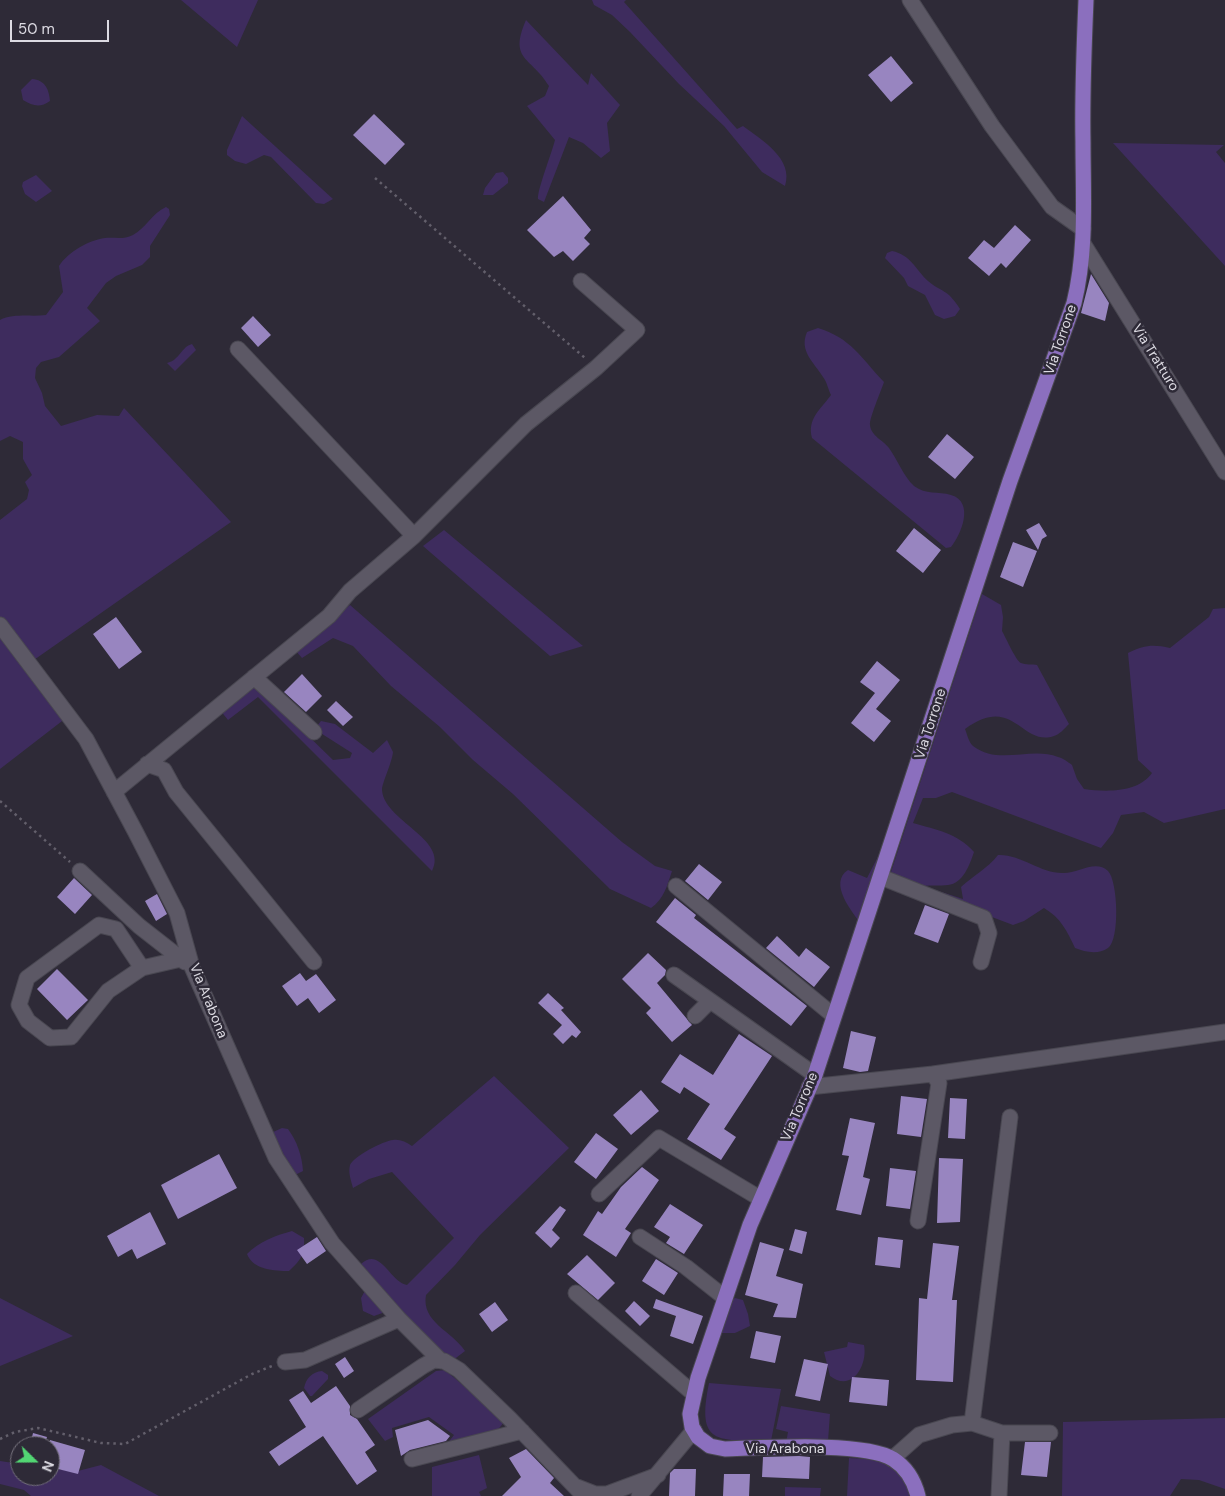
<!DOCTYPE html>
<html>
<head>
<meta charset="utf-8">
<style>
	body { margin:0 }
	#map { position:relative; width:1225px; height:1496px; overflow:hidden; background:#2e2a37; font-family:"DM Sans",sans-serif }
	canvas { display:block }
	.north { position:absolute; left:10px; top:1436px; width:50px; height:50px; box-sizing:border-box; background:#2e2a37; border:1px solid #74707b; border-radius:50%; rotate:112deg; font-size:14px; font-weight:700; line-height:20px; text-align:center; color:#dcdae2 }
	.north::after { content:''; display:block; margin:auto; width:18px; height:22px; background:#52d673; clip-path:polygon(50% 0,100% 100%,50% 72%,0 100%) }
	.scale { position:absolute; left:10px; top:20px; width:99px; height:22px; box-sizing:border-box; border:2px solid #dcdae2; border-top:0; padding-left:6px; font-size:15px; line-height:18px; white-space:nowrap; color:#dcdae2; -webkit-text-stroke:4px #2e2a37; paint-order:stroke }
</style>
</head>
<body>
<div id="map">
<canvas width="1225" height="1496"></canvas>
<div class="north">N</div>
<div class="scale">50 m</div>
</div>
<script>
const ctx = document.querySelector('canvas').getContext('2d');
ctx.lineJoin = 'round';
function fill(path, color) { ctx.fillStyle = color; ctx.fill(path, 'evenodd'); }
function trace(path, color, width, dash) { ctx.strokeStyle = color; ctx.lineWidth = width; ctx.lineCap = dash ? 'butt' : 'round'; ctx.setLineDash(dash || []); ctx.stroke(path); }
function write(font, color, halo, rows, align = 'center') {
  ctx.font = font + ' "DM Sans",sans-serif'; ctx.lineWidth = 5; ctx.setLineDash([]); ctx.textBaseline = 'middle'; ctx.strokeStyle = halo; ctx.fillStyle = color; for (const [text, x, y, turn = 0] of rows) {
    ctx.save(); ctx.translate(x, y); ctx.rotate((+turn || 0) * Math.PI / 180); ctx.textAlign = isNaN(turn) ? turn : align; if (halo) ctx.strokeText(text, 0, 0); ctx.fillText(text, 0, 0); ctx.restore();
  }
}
const green = new Path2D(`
	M181,0h77l-21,47z
	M592,0h34l-2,2 113,127 6,-3c19,14 51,33 42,60l-23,-14 -38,-46 -45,-42 -49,-52 -18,-17 -18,-10z
	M526,20l62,65 3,-12 29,32 -13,18 3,28 -9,7 -18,-15 -14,-6 -25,65 -6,-3c-1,-8 14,-47 17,-59l-28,-34 18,-10 4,-10c-17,-29 -41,-25 -23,-66z
	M32,79c13,1 17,10 18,22 -10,7 -17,5 -27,-1l-2,-10z
	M242,116l91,83 -9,5 -8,-1 -45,-46 -7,-2 -18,9 -11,-3 -8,-6v-5z
	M1113,143l111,2 -8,7 9,11v103z
	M503,172l5,6v5l-15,12h-10l2,-7 11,-15z
	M36,175l16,16 -16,11 -11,-8 -3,-8 1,-4z
	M166,207l3,2 1,6 -20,31v11l-8,8 -26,11 -10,7 -19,25 13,13 -41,36 -18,5 -5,6 -1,10 7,15 3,13 16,20 36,-11 22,1 5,-8 107,114 -200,140 -31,-43v-99l27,-21 2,-9 -4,-8 7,-7 -9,-16v-17l-13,-6 -10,5v-121c14,-7 31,-3 46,-5l17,-23 -4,-26c9,-14 30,-26 46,-28 10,-1 18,2 28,-3 13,-7 19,-22 33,-28z
	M892,251c19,4 23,18 36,30 14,12 19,7 32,28l-5,7 -11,3 -9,-4 -10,-20 -17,-9 -4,-8 -19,-20 2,-5z
	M818,328c33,10 43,30 66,54 -3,9 -15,37 -14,43 1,11 13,15 19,23 8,11 15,29 25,38 12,9 24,5 37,9 24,7 10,40 0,52l-5,1 -134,-110c-5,-19 8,-28 19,-43 -3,-6 -4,-13 -8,-18 -10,-16 -24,-26 -16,-45z
	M192,344l4,6 -21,21 -8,-8c13,-3 14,-16 25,-19z
	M444,530l139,116 -33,10 -127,-110z
	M982,594l19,11 2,12 -1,14c4,7 14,30 19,32 4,2 12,1 16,2l32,59c-4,4 -10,11 -15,12 -33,11 -40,-43 -89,-7 2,5 4,14 8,17 26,20 58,0 85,11 5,1 10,5 14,8l5,14 7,10c22,3 54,4 68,-16l-14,-13 -10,-107c16,-8 25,-9 42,-5l39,-31 4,-8 12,-1v201l-61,14 -20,-11 -23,3 -8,18 -12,15 -149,-56 -16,6h-13l-10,25c24,7 44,10 61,29 -4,12 -11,32 -26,33 -8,1 -16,0 -25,1l40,13 -2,-12c13,-12 26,-18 37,-32 23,-1 43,19 66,18 14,0 32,-14 44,-2 10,10 12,69 0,77 -10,7 -23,4 -33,0 -8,-17 -14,-30 -31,-40l-20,13 -11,4 -124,-47z
	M350,605l272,237 33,24 17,5c-5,15 -8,28 -21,37l-41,-19 -97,-95 -40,-34 -33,-33 -49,-41 -38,-40 -20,-8 -31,20 -7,-8z
	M0,629l66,89 -66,51z
	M256,685l77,75 17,-2 2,-5 -33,-21 -2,-6 4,-5 14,3 38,29 14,-13 6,12c-1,11 -11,31 -11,38 2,31 67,49 50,81l-174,-174 -30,23 -8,-10z
	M887,839l-25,86c-10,-13 -34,-42 -14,-55l19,8z
	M494,1076l75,72 -89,87 -25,30 -29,30c-5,27 26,36 39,56l-13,10 -64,-50 -14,5 -11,-5 -2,-13 6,-11 -6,-23c19,-18 29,18 46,21l47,-47 -62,-66 -23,7 -16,9c-2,-8 -5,-15 -3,-23 4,-9 33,-24 43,-25 7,-1 13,2 19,6z
	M282,1128l6,1c9,12 14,27 15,42l-10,5 -22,-43z
	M292,1231l12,7c1,16 -3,22 -15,33 -14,0 -36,-1 -42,-17 11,-12 30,-19 45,-23z
	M0,1298l73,38 -73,30z
	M735,1298l8,2 5,14 2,12 -15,7h-15l12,-34z
	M848,1342l16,3c4,20 -12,48 -34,31l-6,-24 23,-5z
	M445,1370l60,51 -14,17 -48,11 11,-14 -25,-18 -37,11 1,9 -8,4 -17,-22 68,-48z
	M322,1371l6,4v4l-16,17h-2l-6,-8c2,-10 8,-16 18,-17z
	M709,1383l72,6 -10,52c-54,-1 -75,5 -62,-58z
	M781,1406l49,8 -2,27 -42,2 2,-11 -12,-3z
	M1225,1418v71l-26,-9 -18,-1 -11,17h-108l1,-74z
	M479,1455l8,33 -8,4 2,4h-49v-29z
	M849,1458c17,1 44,1 55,16 4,7 6,15 9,22h-66z
	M0,1461l20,3v12h30v-7l28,2 23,-6 58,31h-128l-7,-6 -24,-6z
	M785,1487l36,1 -1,8h-35z`);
const building = new Path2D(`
	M891,56l22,27 -22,19 -23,-27z
	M374,114l31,30 -20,21 -32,-30z
	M563,196l28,34 -7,8 6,6 -17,17 -10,-10 -9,6 -27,-27z
	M1015,225l16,15 -25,28 -5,-5 -12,13 -21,-18 16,-18 10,8z
	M1091,274l18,29 -4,18 -24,-8z
	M253,316l18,19 -13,12 -17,-19z
	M947,434l27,23 -19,22 -27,-22z
	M1039,523l8,13 -5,3 -4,11 -12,-20z
	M914,528l27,22 -18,23 -27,-22z
	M1013,542l24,9 -14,36 -23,-10z
	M116,617l26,35 -23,17 -26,-35z
	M877,661l23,19 -24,29 15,12 -17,21 -23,-19 24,-30 -15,-11z
	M302,674l20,22 -16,16 -22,-20z
	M336,701l17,16 -10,9 -16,-16z
	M699,864l23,18 -14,18 -23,-19z
	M74,878l18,17 -17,19 -18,-17z
	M157,894l10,20 -11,7 -11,-20z
	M675,898l21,17 -2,3 113,88 -16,20 -135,-104z
	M925,905l24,9 -11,29 -24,-9z
	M777,936l22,21 7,-9 24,19 -16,20 -48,-39z
	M648,953l18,17 -1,5 -8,8 35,42 -20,17 -26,-29 5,-5 -29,-29z
	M57,969l31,31 -21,20 -30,-31z
	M300,973l6,8 10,-7 20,26 -17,13 -11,-15 -11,8 -15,-20z
	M548,993l16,15 -3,2 20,22 -5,6 -4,-3 -9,9 -10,-10 9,-9 -24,-22z
	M851,1031l25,6 -8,34 -8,1 -17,-4z
	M739,1034l33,22 -48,73 12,8 -15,23 -34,-21 23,-35 -26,-17 -4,7 -19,-12 19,-28 33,21z
	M641,1090l18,21 -28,24 -18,-20z
	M901,1096l26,3 -6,38 -24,-3z
	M950,1098l17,1 -2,40 -17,-1z
	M850,1118l25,5 -12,54 7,2 -9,36 -25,-5 13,-54 -7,-1z
	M596,1133l22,16 -22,30 -22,-17z
	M219,1154l18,34 -59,31 -17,-34z
	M939,1158l24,1 -3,63 -23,1z
	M642,1167l17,13 -34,49 6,4 -15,24 -33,-22 15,-24 4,3 19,-27z
	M890,1168l26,3 -6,38 -24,-3z
	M670,1204l33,21 -19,29 -18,-11 4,-6 -16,-10z
	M560,1206l6,4 -14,20 8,8 -9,10 -16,-15z
	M150,1212l16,32 -29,15 -5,-10 -14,8 -11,-21z
	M795,1229l12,3 -5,22 -13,-4z
	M317,1237l9,14 -19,13 -10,-14z
	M878,1237l25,3 -3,28 -25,-3z
	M760,1242l24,7 -8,27 27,8 -7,34 -23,-1 5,-13 -33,-9z
	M933,1243l26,3 -7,54h5l-4,82 -37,-2 3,-82 8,1z
	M587,1255l28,28 -17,17 -31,-26z
	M656,1259l22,14 -14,22 -22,-14z
	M656,1299l47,17 -10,28 -23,-8 6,-20 -23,-8z
	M634,1301l16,15 -10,10 -15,-15z
	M495,1302l13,18 -16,12 -13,-18z
	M756,1331l25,5 -6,27 -25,-5z
	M345,1357l9,14 -10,7 -9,-14z
	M804,1359l24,5 -8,37 -25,-5z
	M852,1377l37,3 -2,26 -38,-4z
	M336,1386l14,20v9l7,4 18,26 -10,7 12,19 -20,14 -34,-49 -44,30 -10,-14 37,-25 -17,-27 14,-9 8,12z
	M428,1420l22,16 -4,5 -36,9 -9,6 -6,-26z
	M33,1433l14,4 -3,9h-14z
	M50,1440l35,10 -7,24 -28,-7z
	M1025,1442h26l-4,35 -26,-2z
	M526,1449l28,29 -4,5 14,13h-62l19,-19 -12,-19z
	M799,1456l11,1 -1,22 -47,-2 1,-20z
	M674,1469h22l-1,27h-26l1,-23z
	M724,1474h26l-1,22h-26z`);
const path = new Path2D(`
	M375,178l210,180
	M0,801l70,61
	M0,1439l15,-7 23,-4 63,15 24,1 127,-70 20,-8`);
const minor = new Path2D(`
	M910,0l82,126 60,81 31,22
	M1084,245l141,227
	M238,349l176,187
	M0,625l86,114 49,92 42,82 15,54 84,191 56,85 67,76 42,42
	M254,677l60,55
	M147,764l17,6 12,22 138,170
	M114,792l215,-176 21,-25 64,-55 112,-112 70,-56 41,-38 -56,-49
	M80,871l59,55 46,36
	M881,877l103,41 5,15 -8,29
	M676,886l158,130
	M142,968l-26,-39 -17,-4 -72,53 -8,27 9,16 22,17 21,-1 37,-46 34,-23 39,-9
	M674,975l141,100
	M695,1016l14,-14
	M933,1074l292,-42
	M809,1087l124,-13 6,9 -21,138
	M599,1194l60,-56 102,61
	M640,1237l46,30 38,30
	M576,1293l118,101
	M285,1362l20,-2 94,-41
	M358,1410l65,-44 11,-6 10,1 15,9 51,49 74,77
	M972,1423l38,-306
	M412,1459l110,-28
	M892,1459l27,-24 33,-10 20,-2 30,10h48
	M577,1487l18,7h12l51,-19
	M639,1496l55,-66
	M999,1496l3,-63`);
const major = new Path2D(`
	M918,1496c-4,-16 -11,-28 -25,-37 -29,-18 -132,-11 -168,-10l-15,-3 -12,-9 -6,-10 -2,-13 8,-36 52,-153 65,-150 195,-594 64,-178c13,-53 9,-107 9,-161 -1,-47 1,-95 3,-142`);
const streetNames = [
	["Via Torrone",1061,340,-71],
	["Via Tratturo",1155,358,58],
	["Via Torrone",931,724,-72],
	["Via Arabona",208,1001,68],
	["Via Torrone",800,1107,-67],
	["Via Arabona",785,1449]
];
fill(green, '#3e2c5e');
fill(building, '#9885c0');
trace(minor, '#494751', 17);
trace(major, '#494751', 17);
trace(path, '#635f6b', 2.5, [2.5, 4]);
trace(minor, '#5c5865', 15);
trace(major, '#8b6fbe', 15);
write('14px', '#dcdae2', '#2e2a37', streetNames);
</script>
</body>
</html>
